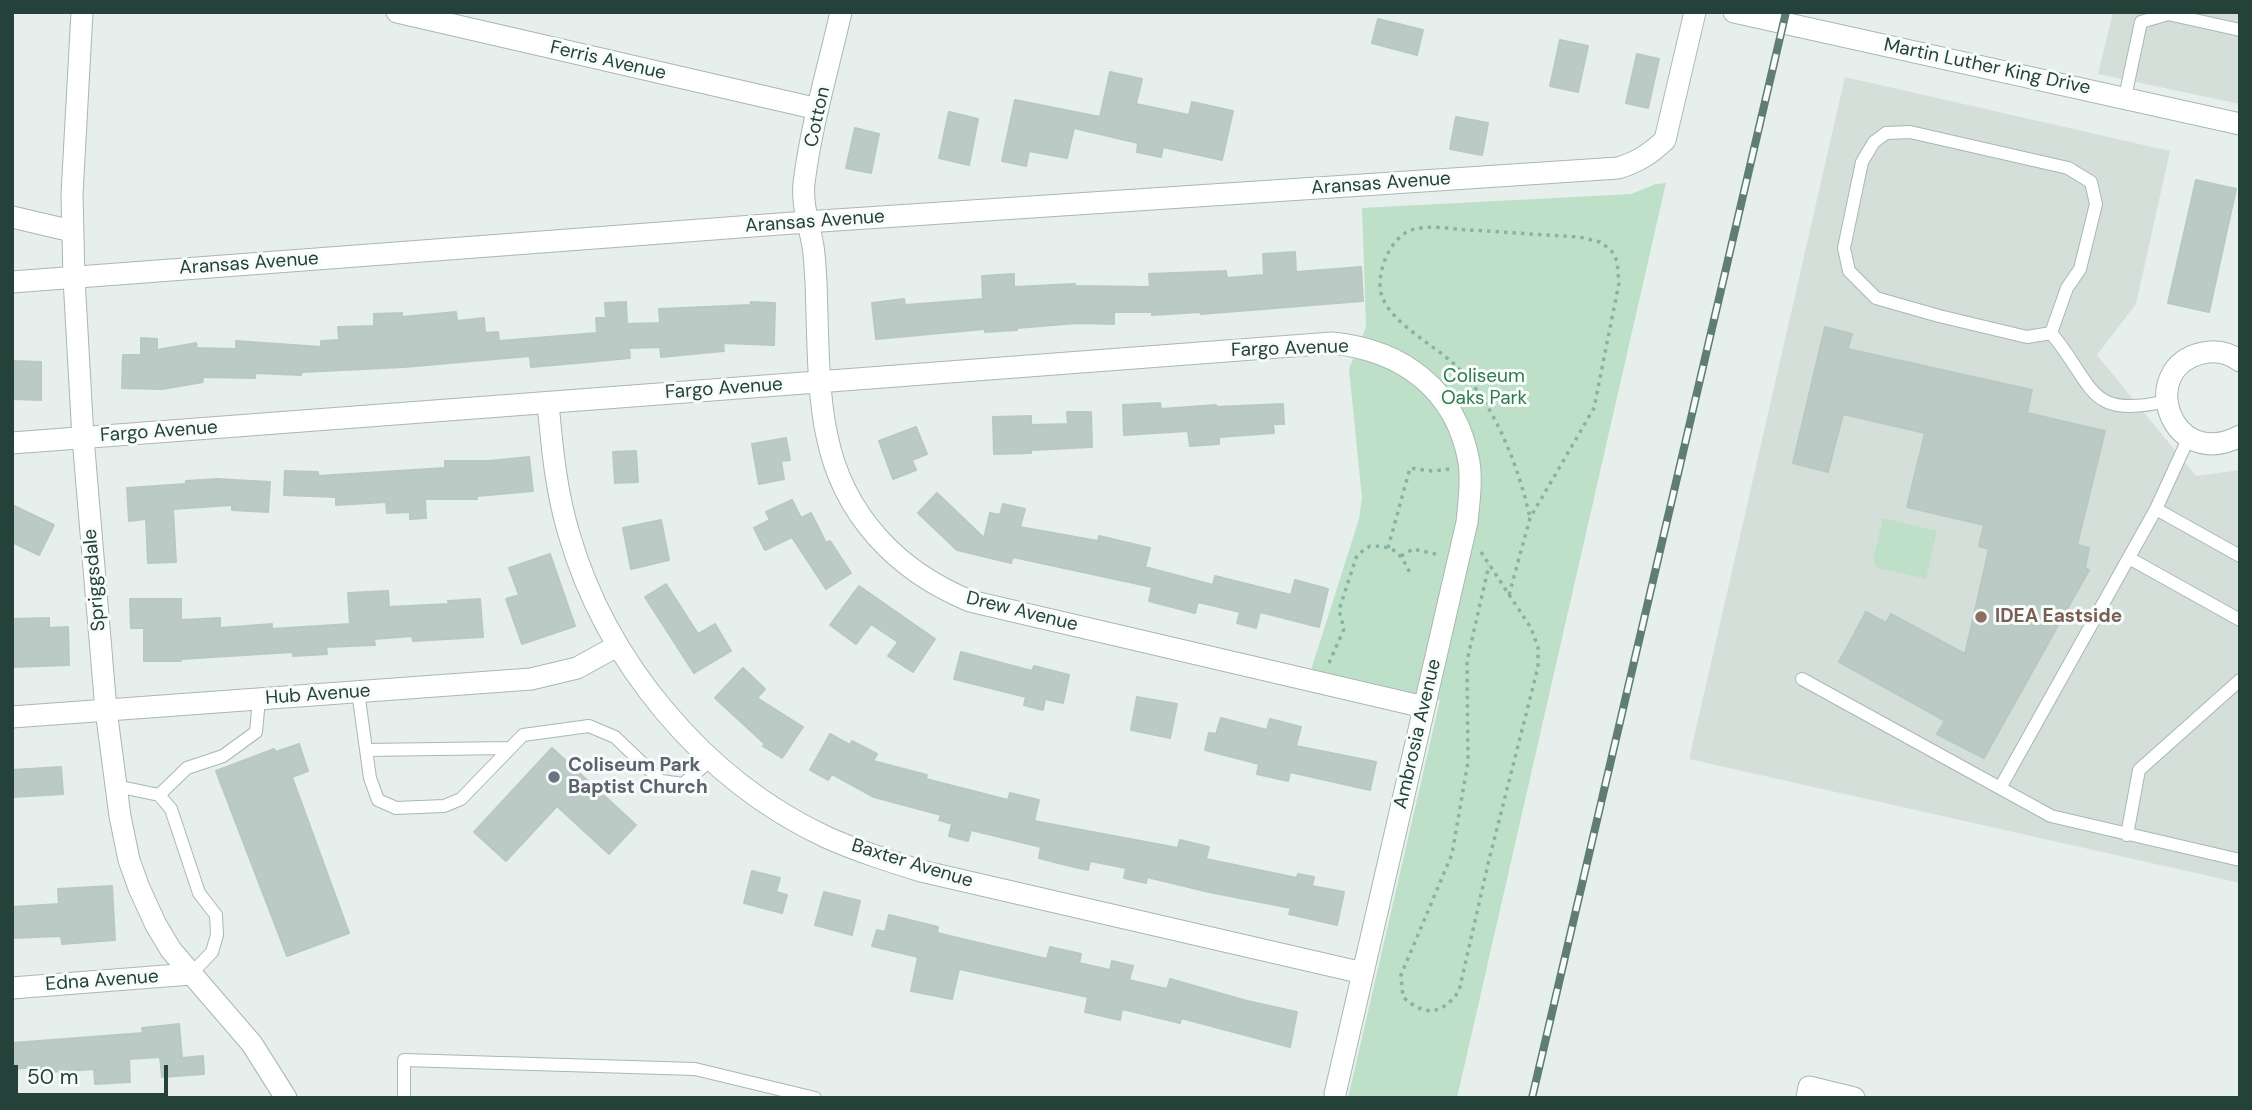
<!DOCTYPE html>
<html>
<head>
<meta charset="utf-8">
<style>
	body { margin:0 }
	#map { position:relative; width:2252px; height:1110px; overflow:hidden; background:#e6efeb; font-family:"DM Sans",sans-serif }
	canvas { display:block }
	.frame { position:absolute; inset:0; border:14px solid #24423a; pointer-events:none }
	.scale { position:absolute; left:14px; top:1065px; width:154px; height:32px; box-sizing:border-box; border:4px solid #24423a; border-top:0; padding-left:9px; font-size:21px; line-height:24px; white-space:nowrap; color:#24423a; -webkit-text-stroke:5px #f7fbf9; paint-order:stroke }
</style>
</head>
<body>
<div id="map">
<canvas width="2252" height="1110"></canvas>
<div class="frame"></div>
<div class="scale">50 m</div>
</div>
<script>
const ctx = document.querySelector('canvas').getContext('2d');
ctx.lineJoin = 'round';
function fill(path, color) { ctx.fillStyle = color; ctx.fill(path, 'evenodd'); }
function trace(path, color, width, dash) { ctx.strokeStyle = color; ctx.lineWidth = width; ctx.lineCap = dash ? 'butt' : 'round'; ctx.setLineDash(dash || []); ctx.stroke(path); }
function write(font, color, halo, rows, align = 'center') {
  ctx.font = font + ' "DM Sans",sans-serif'; ctx.lineWidth = 6; ctx.setLineDash([]); ctx.textBaseline = 'middle'; ctx.strokeStyle = halo; ctx.fillStyle = color; for (const [text, x, y, turn = 0] of rows) {
    ctx.save(); ctx.translate(x, y); ctx.rotate((+turn || 0) * Math.PI / 180); ctx.textAlign = isNaN(turn) ? turn : align; if (halo) ctx.strokeText(text, 0, 0); ctx.fillText(text, 0, 0); ctx.restore();
  }
}
const built = new Path2D(`
	M2113,12h127v92l-142,-30z
	M1845,77l325,74 -34,153 -39,51 99,121 44,-6v413l-551,-124z`);
const green = new Path2D(`
	M1666,183l-209,915h-109l92,-398 -129,-30 48,-151 3,-21 -13,-129 17,-42 -4,-119 269,-14 25,-10z
	M1883,518l54,13 -11,48 -49,-11 -4,-8z`);
const building = new Path2D(`
	M1378,19l45,11 -6,25 -45,-12z
	M1560,40l28,6 -10,46 -28,-6z
	M1637,54l22,5 -11,49 -22,-5z
	M1110,72l32,7 -6,25 53,11 3,-13 41,9 -11,49 -59,-13 -2,10 -24,-5 1,-9 -64,-15 -7,30 -38,-7 -3,15 -24,-5 13,-61 85,17z
	M949,112l29,7 -9,46 -30,-7z
	M1456,117l32,6 -6,32 -32,-6z
	M855,128l24,6 -8,39 -25,-5z
	M2196,180l40,9 -27,123 -41,-9z
	M1295,252l1,20 65,-5 2,34 -162,13v-2l-49,3v-3h-38v12l-37,-1 -60,5v2l-32,2v-3l-109,10 -4,-36 32,-4 1,6 78,-6 -1,-23 32,-2v13l61,-3v2l75,1 -1,-13 77,-3 1,7 37,-3 -1,-21z
	M626,302l1,22 33,-1 -1,-14 91,-4 1,-3 24,1 -1,42 -51,-2 1,8 -63,6 -1,-10 -31,1 1,10 -53,5 -46,4 -1,-11 -126,11 -102,5 -1,3 -46,-2v5l-53,-1 1,5 -41,7 -40,-1 1,-33h18v-17l16,1v11l39,-7 1,5 39,1v-8l85,6v-6l18,-1 -1,-13 36,-1v-12l28,-1v4l54,-5 1,9 27,-3 1,15 13,-1 1,9 98,-8 -1,-15h10l-1,-15z
	M1825,327l27,7 -4,15 184,41 -5,23 78,18 -28,114 12,3 -4,20 4,2 -105,188 -47,-24 8,-13 -106,-59 27,-50 20,11 5,-9 74,40 24,-105 -10,-3 5,-21 -77,-18 18,-74 -82,-19 -15,58 -35,-9z
	M14,361l27,1v38l-29,-1z
	M1160,403l1,6 55,-4v2l67,-3 1,20h-11l1,9 -55,4v7l-29,2 -2,-15 -64,4 -1,-30z
	M1067,412h24l1,35 -61,3v3l-37,1 -1,-37 38,-1v9l37,-1z
	M916,427l11,27 -15,6 4,10 -23,9 -14,-38z
	M786,438l4,22 -9,1 3,18 -25,5 -7,-40z
	M636,451l2,31 -23,1 -2,-31z
	M529,457l4,34 -56,5v3h-52l1,19 -16,1v-7l-23,1 -1,-11 -50,3v-8l-52,-2 1,-24 33,1v4l127,-8v-7h45z
	M217,479l53,3 -2,30 -36,-2v-5l-59,4 3,53 -28,1 -2,-44 -17,2 -2,-33 59,-4v-3z
	M937,493l47,45 6,-25 10,2 3,-11 22,5 -5,18 78,14 1,-5 51,12 -5,19 68,18 2,-9 76,19 4,-15 33,9 -9,38 -59,-15 -4,16 -19,-5 3,-11 -42,-10 -3,11 -46,-12 3,-14 -139,-30 -2,6 -54,-13 -39,-37z
	M792,500l9,18 10,-5 15,30 4,-2 21,32 -25,16 -34,-52 -27,13 -11,-22 16,-8 -4,-8z
	M12,505l42,20 -15,30 -27,-13z
	M661,520l8,40 -38,9 -8,-41z
	M550,554l25,72 -53,18 -16,-45 13,-4 -10,-27z
	M666,584l32,50 17,-10 16,27 -37,22 -49,-76z
	M859,586l76,53 -22,33 -25,-16 10,-14 -27,-18 -15,20 -26,-19z
	M388,591l1,16 60,-3 -1,-3 32,-2 3,38 -70,4 -1,-5 -38,3 1,6 -49,2 1,7 -34,2v-4l-112,7v2h-37v-33h-13l-1,-29h51v21l39,-2v10l52,-4v5l78,-5 -2,-31z
	M49,618v10l19,-1 1,38 -57,2v-48z
	M961,652l71,19 2,-5 35,9 -6,28 -18,-4 -2,11 -19,-5 2,-8 -72,-18z
	M743,668l22,21 -8,9 46,29 -21,31 -19,-12 2,-2 -50,-46z
	M1137,697l40,7 -7,34 -39,-8z
	M1221,718l46,12 3,-11 31,8 -5,19 80,16 -6,28 -80,-18 -2,9 -31,-7 2,-10 -54,-14 4,-17 7,1z
	M830,734l20,11 2,-4 25,13 -4,7 54,14 -1,4 82,21 2,-7 29,7 -5,21 144,27 2,-8 29,7 -3,12 91,19 1,-4 16,3 -2,9 32,6 -7,33 -48,-11 2,-6 -82,-16 -62,-15 -1,6 -22,-5 2,-10 -36,-7 -2,9 -22,-5 -27,-7 2,-11 -70,-17 -3,11 -19,-5 3,-12 -13,-4 2,-5 -67,-18 -42,-23 -4,6 -18,-10z
	M299,744l9,27 -16,6 57,156 -62,23 -71,-185 58,-22 2,3z
	M552,748l84,77 -27,29 -52,-48 -51,55 -32,-29z
	M61,767l2,27 -51,3v-27z
	M752,871l28,7 -4,14 11,3 -5,18 -38,-10z
	M112,886l3,54 -53,4 -1,-8 -49,2v-31l47,-3 -1,-15z
	M824,892l36,9 -8,34 -37,-10z
	M889,915l49,12 -1,6 110,26 3,-12 31,7 -2,9 31,7 2,-9 21,5 -4,14 38,9 3,-10 77,22 50,11 -7,35 -109,-29 -1,5 -58,-14 -2,11 -35,-8 3,-15 -129,-28 -7,30 -41,-8 7,-34 -46,-11 5,-16 8,2z
	M179,1024l3,34 21,-2 1,18 -42,3 -2,-20 -31,2 1,23 -35,2 -1,-15 -58,4v-6l-24,2v-26l131,-10 -1,-5z`);
const path = new Path2D(`
	M1388,548l22,-80 22,3 18,-2
	M1481,552l50,76 7,19v20l-50,197 -29,127c-17,24 -34,26 -56,6l-2,-22 51,-121 16,-92 -1,-101 22,-96
	M1401,556l12,-7 27,6
	M1509,595l21,-77 64,-110 25,-125 -2,-22 -6,-11 -11,-8 -21,-5c-37,-2 -74,-5 -111,-7 -17,-1 -37,-5 -53,-1 -25,5 -42,48 -32,70 12,26 49,45 70,64 40,36 66,104 77,155
	M1329,663l15,-34 -5,-19 18,-55 13,-9c27,0 30,7 41,29`);
const service = new Path2D(`
	M2125,97l16,-75 27,-8 72,16
	M2051,333l-24,4 -88,-21 -63,-18 -27,-27 -5,-23 18,-86 12,-20 12,-9 24,-1 158,36 23,14 5,22 -16,65 -13,19 -16,45c44,52 35,87 116,68
	M2156,509l33,-72
	M2129,558l111,62
	M1802,679l249,137 189,44
	M358,692l12,86 8,22 18,8 48,-2 17,-7 62,-64 66,-9 26,11 46,44 22,3 29,-25
	M366,750l143,-2
	M116,786l43,9 12,14 28,84 17,22 1,20 -5,17 -21,22
	M2000,788l156,-279 84,47
	M159,795l28,-27 36,-12 33,-24 3,-33
	M2127,835l12,-65 101,-90
	M404,1098v-38l291,9 120,29`);
const minor = new Path2D(`
	M397,12l421,97
	M841,12c-13,57 -30,114 -37,171 -2,21 4,38 8,58 3,13 3,28 4,42 2,47 1,108 11,153 16,79 70,135 143,165l454,106
	M12,217l60,14
	M12,282l794,-60 812,-54c20,-6 32,-14 47,-28l30,-128
	M2240,361c-11,-8 -24,-11 -37,-8 -67,14 -33,120 37,83
	M548,403c4,44 8,88 21,131 37,128 135,246 257,303 31,14 63,24 95,34l442,102
	M12,443l1320,-100c70,7 124,46 137,119 3,19 0,40 -2,60l-132,572
	M12,717l519,-38 46,-11 40,-22
	M12,988l179,-14
	M1807,1098l2,-11 45,11`);
const tertiary = new Path2D(`
	M82,12l-10,182 2,84 9,160 23,272 14,106 9,44 10,28 17,37 15,25 81,94 34,54`);
const secondary = new Path2D(`
	M1734,12l506,112`);
const rail = new Path2D(`
	M1532,1098l254,-1086`);
const markers = [
	[1981,617,7,"#8d6e63"],
	[554,777,7,"#6b7280"]
];
const streetNames = [
	["Ferris Avenue",608,61,13],
	["Martin Luther King Drive",1987,67,12],
	["Cotton",818,117,-78],
	["Aransas Avenue",1381,184,-4],
	["Aransas Avenue",815,222,-4],
	["Aransas Avenue",249,264,-4],
	["Fargo Avenue",1290,349,-2],
	["Fargo Avenue",724,389,-4],
	["Fargo Avenue",159,432,-4],
	["Spriggsdale",95,580,-95],
	["Drew Avenue",1022,612,14],
	["Hub Avenue",318,695,-4],
	["Ambrosia Avenue",1418,734,-77],
	["Baxter Avenue",912,864,17],
	["Edna Avenue",102,981,-4]
];
const parkNames = [
	["Coliseum",1484,377],
	["Oaks Park",1484,399]
];
const educationNames = [
	["IDEA Eastside",1995,617]
];
const worshipNames = [
	["Coliseum Park",568,766],
	["Baptist Church",568,788]
];
fill(built, '#d4dfda');
fill(green, '#bfe0c8');
fill(building, '#bbcac4');
trace(building, '#b8c9c2', 2);
trace(service, '#a8b8b2', 14);
trace(minor, '#a8b8b2', 23);
trace(tertiary, '#a8b8b2', 23);
trace(secondary, '#a4bbb3', 23);
trace(path, '#86b3a5', 3.5, [3.5, 5]);
trace(service, '#fff', 12);
trace(minor, '#fff', 21);
trace(tertiary, '#fff', 21);
trace(secondary, '#fff', 21);
trace(rail, '#5f7d75', 8);
trace(rail, '#f7fbf9', 5, [16]);
for (const [x, y, r, color] of markers) { const dot = new Path2D(); dot.arc(x, y, r, 0, 2 * Math.PI); ctx.fillStyle = color; ctx.fill(dot); trace(dot, '#f7fbf9', 2.5); }
write('19px', '#24423a', '#f7fbf9', streetNames);
write('19px', '#2d7a4b', '#f7fbf9', parkNames);
write('bold 19px', '#785e54', '#f7fbf9', educationNames, 'left');
write('bold 19px', '#5b616d', '#f7fbf9', worshipNames, 'left');
</script>
</body>
</html>
